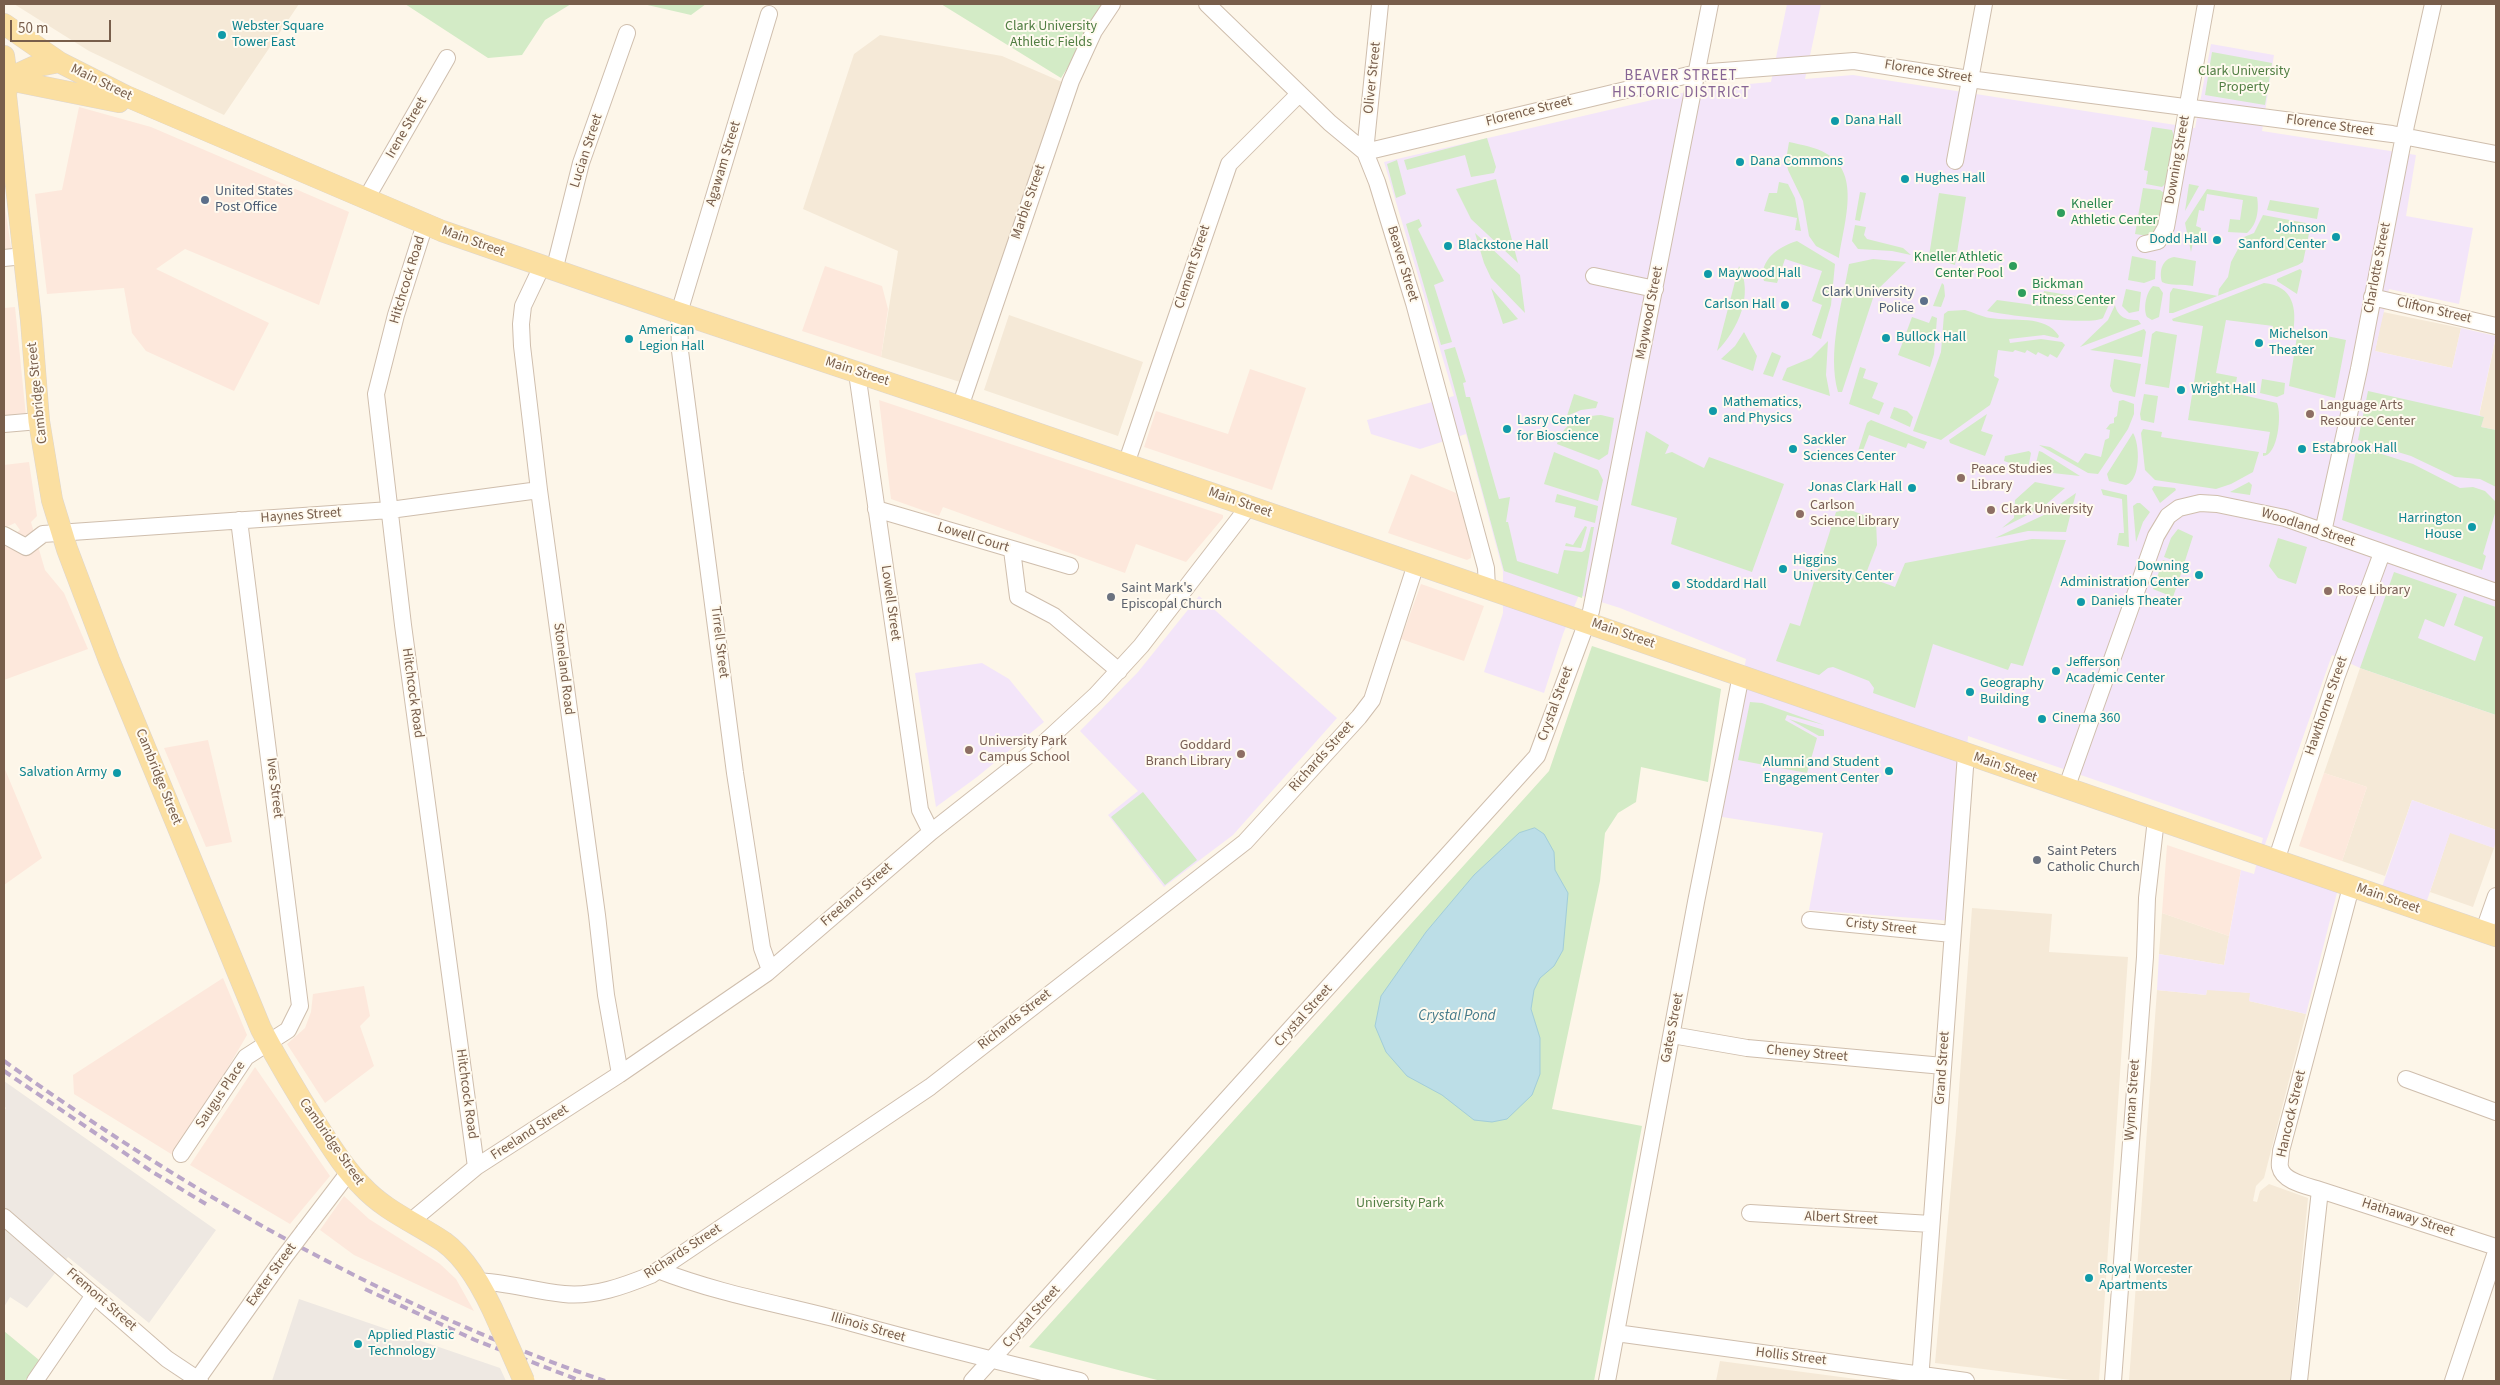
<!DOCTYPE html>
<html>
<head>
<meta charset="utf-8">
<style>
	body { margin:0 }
	#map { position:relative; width:2500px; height:1385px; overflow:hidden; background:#fdf6e9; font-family:"Source Sans 3",sans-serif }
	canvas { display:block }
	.frame { position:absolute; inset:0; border:5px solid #785e4b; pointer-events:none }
	.scale { position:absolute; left:10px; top:20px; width:101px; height:22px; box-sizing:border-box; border:2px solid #785e4b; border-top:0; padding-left:6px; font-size:15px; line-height:18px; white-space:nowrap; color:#785e4b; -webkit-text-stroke:4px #fffaef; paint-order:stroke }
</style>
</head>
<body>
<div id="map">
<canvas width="2500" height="1385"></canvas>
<div class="frame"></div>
<div class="scale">50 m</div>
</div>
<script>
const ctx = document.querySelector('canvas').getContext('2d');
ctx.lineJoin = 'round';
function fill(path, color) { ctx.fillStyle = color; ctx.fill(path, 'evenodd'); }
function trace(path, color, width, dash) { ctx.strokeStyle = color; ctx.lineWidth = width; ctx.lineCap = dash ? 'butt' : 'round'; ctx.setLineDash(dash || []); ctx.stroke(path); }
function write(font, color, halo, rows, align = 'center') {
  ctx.font = font + ' "Source Sans 3",sans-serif'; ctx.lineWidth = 4; ctx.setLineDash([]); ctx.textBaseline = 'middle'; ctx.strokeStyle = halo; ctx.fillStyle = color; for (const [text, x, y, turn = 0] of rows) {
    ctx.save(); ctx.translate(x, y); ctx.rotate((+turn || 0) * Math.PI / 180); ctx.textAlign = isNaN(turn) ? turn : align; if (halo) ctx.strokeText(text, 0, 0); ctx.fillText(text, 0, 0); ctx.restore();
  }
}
const residential = new Path2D(`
	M14,4h285l-75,111 -135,-64z
	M880,35l122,21 60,26 -102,300 -79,-25 17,-106 -95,-42 51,-155z
	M2383,312l78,16 -9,40 -77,-17z
	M1009,315l134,47 -25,74 -134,-46z
	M2496,337v93l-15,-3 -2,-11z
	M2360,668l136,47v115l-84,-30 -27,76 -43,-15 25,-74 -43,-14z
	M2450,832l44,16 -21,59 -43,-15z
	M1972,908l80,6 -3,38 79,5 -29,424h-20l-144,-18 21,-232z
	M2162,913l67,23 -5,29 -65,-11z
	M2207,989l44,4 -2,8 57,13 -42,164 -8,8 -3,15 4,1 3,-11 9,-7 39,14 -18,183h-161l28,-391 49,5z
	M1720,1361l151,20h-155z`);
const commercial = new Path2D(`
	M79,107l72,20 198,85 -30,93 -134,-56 -29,20 113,54 -35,68 -88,-40 -14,-18 -8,-45 -77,6 -12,-100 27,-4z
	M4,200l8,54 -8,1z
	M825,266l57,20 6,23 -7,48 -79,-26z
	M15,307l11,109 -22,2v-110z
	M1250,369l56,19 -34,102 -128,-43 12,-36 72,23z
	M879,400l344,115v3l-37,44 -50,-18 -11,29 -182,-66 -4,9 -48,-17z
	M29,462l8,54 -6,6 14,48 19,23 24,56 -84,31v-137l16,-13 -5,-7 -11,5v-63z
	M1411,474l45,19 16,51 -1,14 -4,2 -79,-27z
	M1421,584l63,22 -20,55 -63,-22z
	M208,740l24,102 -26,5 -42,-99z
	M4,767l38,91 -38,27z
	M2324,773l43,14 -25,74 -43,-15z
	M2167,845l74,25 -12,66 -67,-23z
	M223,978l24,57 -71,122 -102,-63 -1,-19z
	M364,986l6,30 -10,10 14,40 -49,37 -38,-59 18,-16 6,-16 2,-18z
	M255,1067l75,109 -40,48 -100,-59z
	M344,1196l25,23 71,45 16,15 18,32 -120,-56 -34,-25z`);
const industrial = new Path2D(`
	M4,1081l212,149 -67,93 -81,-66 -41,51 -17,-11 -6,10v-196l2,-3 -2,-2z
	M299,1299l201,69 6,13h-234z`);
const education = new Path2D(`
	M1787,4h34l-16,75 48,-4 342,53 16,-84 63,11 -12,76 154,24 -10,61 67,12 -14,76 -70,-15 -14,62 77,17 9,-40 35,8 -17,79 5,2 -3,10 15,3v285l-136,-47 -28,-13 -70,198 118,40 32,-93 84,30v10l-2,8 -44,-15 -27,79 -84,-27 -33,129 -57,-13 1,-8 -43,-3 -1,5 -49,-5 2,-36 65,11 17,-95 13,4 9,-36 -295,-102 -16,185 -143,-11 14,-77 -107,-17 30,-157 -126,-51 -41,-13 -16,39 -19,59 -60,-21 19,-59v-42l-37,-137 -46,15 -49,-15 -4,-14 87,-24 -70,-234 320,-74 67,-6z
	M1199,596l138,122 -104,117 -69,52 -56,-72 30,-24 -58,-60 58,-59z
	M982,663l27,16 35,43 -67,55 -41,30 -21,-134z`);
const green = new Path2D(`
	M405,4h166l-26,16 -23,35 -34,3z
	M643,4h63l-15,11z
	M941,4h167l-47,74z
	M2212,52l60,11 -7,42 -60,-10z
	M2152,127l20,3 2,6 -9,48 -3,3 -16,-3 2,-13 -4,-1z
	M1487,138l9,29 -2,6 -23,4 -6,-22 -58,15 -3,-10z
	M1789,142c13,3 27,5 38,12 35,20 16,72 12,104l-23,-12 -7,-10 -6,-35 -15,-31 -2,-10z
	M1397,160l9,34 -10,4 -9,-34z
	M1496,179l22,84 -47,-44 -15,-30z
	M1779,182l9,2 7,14 6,33 -6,-1 2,-12 -33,-7 5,-18h8z
	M2189,184l10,2 -14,25z
	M2143,188l17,2 4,3 -6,37 -10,6 -13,-2z
	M2207,189l50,8c2,11 1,27 -10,36l-19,-1 2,-13 10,1 3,-20 -36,-6 -3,17 -5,-1 -3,16 5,2 -2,15 -6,-1 -2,10 -6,-29z
	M1860,192l6,1 -6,28 -5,-1z
	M1939,193l27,4 -11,68 -26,-9z
	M2270,200l49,8 -2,11 -50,-9z
	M2263,215l48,9 -8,38 -5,3 -125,48h-4l1,-20 3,-5 45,8 1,-7 9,-12 3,-15 7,-13 1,-10 15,-6z
	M1419,219l3,7 -4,3 26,52 -10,4 18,57 -11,3 -35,-121z
	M1855,225l11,2 -2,8 3,4 36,9 8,7 -19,-4 -34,-2 -6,-8z
	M1475,233l45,42 5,38 -34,-35 -7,-15z
	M1797,241l38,23 -4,41 -10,34 -9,-4 10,-30 -10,-4 10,-30 -37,-12 -8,24 -13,-2c-6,-21 16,-35 33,-40z
	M2132,256l24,5 -1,18 -11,4 -16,-3z
	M2174,257l22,4 -3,25c-9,-2 -24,0 -31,-4 -3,-11 0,-23 12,-25z
	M1873,259l33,3 -31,30 -33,100h-4c-11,-40 4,-88 11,-128z
	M1739,266c15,28 -1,64 -22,85z
	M2300,269l2,2 -5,23 -20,-13v-2z
	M1942,283l2,2 1,11 -4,11 -8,-1z
	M2264,283c30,3 33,26 29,50l-21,-4 1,-3 -47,-6 -10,53 21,4 -3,16 43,10c5,11 1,53 -14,53v-3h3l4,-21 -82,-12 15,-94 -30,-5 -1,-2z
	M2153,286l6,1 4,6 -4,24 -7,3 -5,-3c-4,-8 -1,-25 6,-31z
	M1491,288l27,31 -15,5z
	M2126,289l15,3 -2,19 -10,2 -7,-7z
	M2044,291l66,11 -7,16c-11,8 -100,-3 -116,-7l10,-11 44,6z
	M2115,305c3,13 12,15 23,15l3,4 -61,23 28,-27z
	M1965,310c8,2 17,7 25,8 23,4 55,-4 69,18l-1,2 -14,-3 -35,4 1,4 31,-4 21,3 3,3 -8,13 -7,-4 -2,3 -10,-5 -2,3 -9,-5 -2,3 -10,-3 -2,2 -15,-2 -4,26 5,3 -9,26 -49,35 -28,-9 28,-79 3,-38 4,-3z
	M1932,316l5,2 -3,36 -4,13 -32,-12 14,-38 17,6z
	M2144,329l2,3 -4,25 -52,-7z
	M2298,330l48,10 -11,58 -46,-12z
	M2156,331l21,4 -8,53 -24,-4 7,-50z
	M1744,332l13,24 -4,15 -32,-12 14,-13z
	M1828,341l-2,34 4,21 -48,-16 5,-12 24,-10z
	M1455,347l11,35 -3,1 3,14h4l29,102 11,-2 -4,25h2l9,39 41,13 6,-24 18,2 3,-2 6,-23h3l-12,71 -78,-27 -60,-221z
	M1772,352l9,4 -8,21 -10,-3z
	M2114,359l27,5 -6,33 -22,-5 -3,-6z
	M1860,367l6,2 -3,9 15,5 -6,15 12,5 -5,12 -30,-11z
	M2262,379l23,4 -1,11 -7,3 -17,-4z
	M2368,391l116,26 -3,10 15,3v57l-16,-8 -25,-2 -44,-21 -53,-16z
	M1574,394l24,8 -2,6 -15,2 -14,6z
	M2144,394l14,2 -4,27 -13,-3 -1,-6z
	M2123,400l11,4v10l-6,15 -30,45 -10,-1 -49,-28 11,2 28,16 7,-10 16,4 4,-17 4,-2 1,-8 -4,-1 4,-5 4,-1v-5l3,-2 2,-15z
	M1894,407l13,4 6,6 -3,10 -20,-9z
	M1987,414l-6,17 12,4 -8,21 -35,-13 -1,-3z
	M1601,415l13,3 -6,36 -9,6 -42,-16c7,-22 23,-28 44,-29z
	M1871,420l56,22 -3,7 -16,-6 -2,5 -37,-13 -7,18 -4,-2 9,-28z
	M2143,429l19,3 -1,5 98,15 -6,20 -22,12 -15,5 -61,-9 -10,-10 -4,-37z
	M1646,431l23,14 -4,9 7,-2 32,16 5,-11 75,27 -32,88 -81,-28 6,-26 -46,-13z
	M2133,433c7,11 8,47 -7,52l-17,-4 -2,-7z
	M2357,446l56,18 47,24 13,-1 12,4 10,10 1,9 -13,44 3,2 -4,14 -140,-50z
	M2029,451l2,2 -3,16 -24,-8 1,-5z
	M2039,451l3,1 38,24 -46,-5z
	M1554,452l44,18 5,10 -5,21 -54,-17z
	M2035,482l30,6 -22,19 -41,21 12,-10 1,-18z
	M2249,482l3,3 -2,10 -20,-3z
	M2154,486l21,2 1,2 -16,13 -8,-14z
	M2101,489l26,6 2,52 -12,-2 2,-12h5l-2,-34 -19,-4z
	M2076,493l-10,39 -38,-1 -33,7 51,-24z
	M1557,494l41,12 -3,17 -21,-6 2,-10 -21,-5z
	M2137,503h3l10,9 -7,10 -7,20 -3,-36z
	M1848,509l28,11 1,25 -12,31 30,11 10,-24 127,-24 34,1 -43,126 -12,-3 -3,7 -75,-26 -18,64 -42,-15 1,-5 -5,-7 -36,-14 -5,1 -9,7 -43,-14 14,-38 10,3 36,-114z
	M1585,526l2,1 -6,21 -16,-2 1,-3 7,2z
	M2178,529l15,7 -9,28 -20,-7 7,-19z
	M2278,538l29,9 -11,37 -18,-6 -9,-12z
	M2163,560l20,8 -10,29 -20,-8z
	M2394,572l63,22 -13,33 -19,-8 -7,19 57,23 8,-24 -29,-12 10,-29 32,11v108l-136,-47z
	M1592,646l129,43 -13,93 -67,-15 -5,35 -18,11 -13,20 -5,48 -48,228 90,17 -48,255h-433l-132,-34 520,-576z
	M1750,702l12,1 62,22 -37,-10 -2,5 32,18 -10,35 -69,-13z
	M1789,719l35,11v6h-5z
	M1143,792l54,68 -32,25 -54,-68z
	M4,1331l35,29 -14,21h-21z`);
const water = new Path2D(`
	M1535,828l9,6 10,18 1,18 13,23 -5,57 -9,16 -14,12 -6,12 -3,19 9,29v36l-8,21 -25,24 -15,3 -18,-2 -32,-25 -35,-19 -21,-24 -11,-26 6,-30 45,-64 48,-57 45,-42z`);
const minor = new Path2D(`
	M1207,4l123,119 35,29 12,30 37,121 72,265 1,20
	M1380,4l-15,148 332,-79 157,-12 115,18 423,55 104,20
	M769,14l-90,299 1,38 55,422 27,175 8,22
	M1955,161l29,-157
	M366,199l81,-141
	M425,224l-29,91 -20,79 27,231 73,542
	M2145,244l13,-3 8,-14 40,-223
	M4,258l20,-2
	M542,266l-19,40 -2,18 1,22 17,144 58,425 9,80 14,79
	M554,271l27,-108 46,-130
	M1594,276l61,13
	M2372,297l124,29
	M857,373l63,437 11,22
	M960,407l111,-326 23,-50 18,-27
	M4,424l35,-3
	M1126,464l103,-300 70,-70
	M876,509l194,57
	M2323,532l36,-163 47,-244 27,-121
	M4,535l22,12 17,-13 347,-24 149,-20
	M1012,550l6,47 36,19 65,55
	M2066,789l90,-253 12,-20 11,-8 21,-5 17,1 68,14 211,74
	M2276,861l60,-183 46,-125
	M1810,920l142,14
	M2483,933l13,-37
	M1672,1035l75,13 196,18
	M2406,1079l90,33
	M181,1154l65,-97 42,-27 12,-24 -61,-486
	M2320,1190l176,57
	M1750,1213l181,11
	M4,1217l163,142 33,22
	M410,1222l66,-55 144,-93 147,-101 164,-141 113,-89 52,-48 45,-49 108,-140
	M304,1231l45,-59
	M658,1270c64,25 128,35 194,53 76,21 152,40 228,58
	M476,1281c30,1 58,10 88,13 30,3 60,-8 87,-19l279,-188 315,-245 114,-125 13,-17 44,-136
	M1616,1333l350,48
	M197,1380l85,-120
	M35,1381l59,-86
	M972,1381l565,-625 54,-145 119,-607
	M1607,1381l89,-479 45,-227
	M1920,1381l46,-627
	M2113,1381l32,-424 2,-59 9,-79
	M2299,1381l21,-191c-12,-4 -37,-8 -40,-23 -1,-4 1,-11 1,-16l70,-264
	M2453,1381l43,-129`);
const major = new Path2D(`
	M4,24l55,38 67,34 316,135 237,82 273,91 1544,532
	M4,56l3,23 -1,17 25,224 8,101 13,79 15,49 42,111 152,369c18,34 37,66 58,99 13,20 26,41 43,58 23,25 54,37 82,56 25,18 43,54 55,82
	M4,79l115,23
	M7,79l26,-12 26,-5`);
const rail = new Path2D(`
	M4,1061c186,132 383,246 601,320
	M4,1071l147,100 55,33
	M365,1289l110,51 106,41`);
const minorBridge = new Path2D(`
	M282,1260l22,-29`);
const majorBridge = new Path2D(`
	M499,1324l25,57`);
const markers = [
	[222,35,5,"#0f9aa8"],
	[1835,121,5,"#0f9aa8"],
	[1740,162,5,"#0f9aa8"],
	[1905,179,5,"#0f9aa8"],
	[205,200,5,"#5c6f8a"],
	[2061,213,5,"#2e9e5b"],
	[2336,237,5,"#0f9aa8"],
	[2217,240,5,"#0f9aa8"],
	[1448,246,5,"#0f9aa8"],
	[2013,266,5,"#2e9e5b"],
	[1708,274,5,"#0f9aa8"],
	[2022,293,5,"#2e9e5b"],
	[1924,301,5,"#5c6f8a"],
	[1785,305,5,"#0f9aa8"],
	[1886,338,5,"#0f9aa8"],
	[629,339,5,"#0f9aa8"],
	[2259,343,5,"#0f9aa8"],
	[2181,390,5,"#0f9aa8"],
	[1713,411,5,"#0f9aa8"],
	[2310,414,5,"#8d6e63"],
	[1507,429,5,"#0f9aa8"],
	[1793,449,5,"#0f9aa8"],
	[2302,449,5,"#0f9aa8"],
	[1961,478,5,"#8d6e63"],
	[1912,488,5,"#0f9aa8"],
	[1991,510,5,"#8d6e63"],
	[1800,514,5,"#8d6e63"],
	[2472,527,5,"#0f9aa8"],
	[1783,569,5,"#0f9aa8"],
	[2199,575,5,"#0f9aa8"],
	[1676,585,5,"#0f9aa8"],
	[2328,591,5,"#8d6e63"],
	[1111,597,5,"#6b7280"],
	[2081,602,5,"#0f9aa8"],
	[2056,671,5,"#0f9aa8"],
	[1970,692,5,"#0f9aa8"],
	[2042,719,5,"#0f9aa8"],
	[969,750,5,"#8d6e63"],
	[1241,754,5,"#8d6e63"],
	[1889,771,5,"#0f9aa8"],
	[117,773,5,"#0f9aa8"],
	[2037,860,5,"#6b7280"],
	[2089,1278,5,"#0f9aa8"],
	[358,1344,5,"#0f9aa8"]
];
const cultureNames = [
	["Webster Square",232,27],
	["Tower East",232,43],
	["Dana Hall",1845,121],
	["Dana Commons",1750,162],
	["Hughes Hall",1915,179],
	["Johnson",2326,229,"right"],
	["Sanford Center",2326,245,"right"],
	["Dodd Hall",2207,240,"right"],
	["Blackstone Hall",1458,246],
	["Maywood Hall",1718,274],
	["Carlson Hall",1775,305,"right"],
	["American",639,331],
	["Legion Hall",639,347],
	["Michelson",2269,335],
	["Theater",2269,351],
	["Bullock Hall",1896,338],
	["Wright Hall",2191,390],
	["Mathematics,",1723,403],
	["and Physics",1723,419],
	["Lasry Center",1517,421],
	["for Bioscience",1517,437],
	["Sackler",1803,441],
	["Sciences Center",1803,457],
	["Estabrook Hall",2312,449],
	["Jonas Clark Hall",1902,488,"right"],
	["Harrington",2462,519,"right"],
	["House",2462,535,"right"],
	["Higgins",1793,561],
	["University Center",1793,577],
	["Downing",2189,567,"right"],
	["Administration Center",2189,583,"right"],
	["Stoddard Hall",1686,585],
	["Daniels Theater",2091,602],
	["Jefferson",2066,663],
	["Academic Center",2066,679],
	["Geography",1980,684],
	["Building",1980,700],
	["Cinema 360",2052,719],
	["Alumni and Student",1879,763,"right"],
	["Engagement Center",1879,779,"right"],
	["Salvation Army",107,773,"right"],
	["Royal Worcester",2099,1270],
	["Apartments",2099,1286],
	["Applied Plastic",368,1336],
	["Technology",368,1352]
];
const parkNames = [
	["Clark University",1051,27],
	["Athletic Fields",1051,43],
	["Clark University",2244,72],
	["Property",2244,88],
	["University Park",1400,1204]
];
const streetNames = [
	["Florence Street",1928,72,9],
	["Oliver Street",1373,78,-84],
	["Main Street",101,83,26],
	["Florence Street",1529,112,-14],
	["Florence Street",2330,126,8],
	["Irene Street",407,128,-60],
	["Lucian Street",587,151,-72],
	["Downing Street",2178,160,-80],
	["Agawam Street",724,164,-73],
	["Marble Street",1029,202,-71],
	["Main Street",473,242,20],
	["Beaver Street",1402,264,73],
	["Clement Street",1193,267,-72],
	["Charlotte Street",2378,268,-79],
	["Hitchcock Road",408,280,-73],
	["Clifton Street",2434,311,13],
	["Maywood Street",1650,313,-79],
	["Main Street",857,372,18],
	["Cambridge Street",38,393,-96],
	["Main Street",1240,503,19],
	["Haynes Street",301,516,-4],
	["Woodland Street",2308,528,18],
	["Lowell Court",973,538,17],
	["Lowell Street",890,603,82],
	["Main Street",1623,634,19],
	["Tirrell Street",719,642,83],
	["Stoneland Road",563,669,83],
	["Hitchcock Road",412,693,82],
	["Crystal Street",1556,704,-70],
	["Hawthorne Street",2327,706,-71],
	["Richards Street",1322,757,-48],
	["Main Street",2005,768,19],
	["Cambridge Street",158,777,68],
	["Ives Street",274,788,83],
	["Freeland Street",857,895,-41],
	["Main Street",2388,899,19],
	["Cristy Street",1881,927,6],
	["Crystal Street",1304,1016,-48],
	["Richards Street",1015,1020,-38],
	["Gates Street",1673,1028,-79],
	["Cheney Street",1807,1054,5],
	["Grand Street",1943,1068,-86],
	["Hitchcock Road",466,1094,82],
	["Saugus Place",221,1095,-56],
	["Wyman Street",2133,1100,-86],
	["Hancock Street",2292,1114,-77],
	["Freeland Street",530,1133,-33],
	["Cambridge Street",331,1142,55],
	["Hathaway Street",2408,1218,18],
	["Albert Street",1841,1219,3],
	["Richards Street",683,1252,-33],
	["Exeter Street",272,1275,-54],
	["Fremont Street",101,1300,41],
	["Crystal Street",1032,1317,-48],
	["Illinois Street",868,1328,16],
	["Hollis Street",1791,1357,7]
];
const serviceNames = [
	["United States",215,192],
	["Post Office",215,208],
	["Clark University",1914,293,"right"],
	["Police",1914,309,"right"]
];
const leisureNames = [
	["Kneller",2071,205],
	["Athletic Center",2071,221],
	["Kneller Athletic",2003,258,"right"],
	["Center Pool",2003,274,"right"],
	["Bickman",2032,285],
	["Fitness Center",2032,301]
];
const educationNames = [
	["Language Arts",2320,406],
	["Resource Center",2320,422],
	["Peace Studies",1971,470],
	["Library",1971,486],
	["Carlson",1810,506],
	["Science Library",1810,522],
	["Clark University",2001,510],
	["Rose Library",2338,591],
	["University Park",979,742],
	["Campus School",979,758],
	["Goddard",1231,746,"right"],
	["Branch Library",1231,762,"right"]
];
const worshipNames = [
	["Saint Mark's",1121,589],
	["Episcopal Church",1121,605],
	["Saint Peters",2047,852],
	["Catholic Church",2047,868]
];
const neighbourhoodNames = [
	["BEAVER STREET",1681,77],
	["HISTORIC DISTRICT",1681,94]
];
const waterNames = [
	["Crystal Pond",1457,1017]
];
fill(residential, '#f5e9d7');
fill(commercial, '#fde8dc');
fill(industrial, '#eee8e2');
fill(education, '#f3e5f9');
fill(green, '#d3ebc6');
fill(water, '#bcdee7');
trace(water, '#a2cdd9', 1);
trace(minor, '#cfbead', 18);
trace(major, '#dcd5d0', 22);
trace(minor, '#fff', 16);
trace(major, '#fbdfa1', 21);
trace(rail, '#baa6c8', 4, [8, 5]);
trace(minorBridge, '#cfbead', 18, []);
trace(majorBridge, '#dcd5d0', 22, []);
trace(minorBridge, '#fff', 16);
trace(majorBridge, '#fbdfa1', 21);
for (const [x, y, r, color] of markers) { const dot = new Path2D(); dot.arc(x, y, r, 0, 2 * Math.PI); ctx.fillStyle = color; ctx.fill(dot); trace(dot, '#fffaef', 2); }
write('14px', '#0d838f', '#fffaef', cultureNames, 'left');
write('14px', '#517e43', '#fffaef', parkNames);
write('14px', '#785e4b', '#fffaef', streetNames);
write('14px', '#4e5e75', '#fffaef', serviceNames, 'left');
write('14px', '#27864d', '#fffaef', leisureNames, 'left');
write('14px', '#785e54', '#fffaef', educationNames, 'left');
write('14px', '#5b616d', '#fffaef', worshipNames, 'left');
ctx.letterSpacing = '1px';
write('15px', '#866494', '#fffaef', neighbourhoodNames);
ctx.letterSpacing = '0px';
write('italic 15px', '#457b8b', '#fffaef', waterNames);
</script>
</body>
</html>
